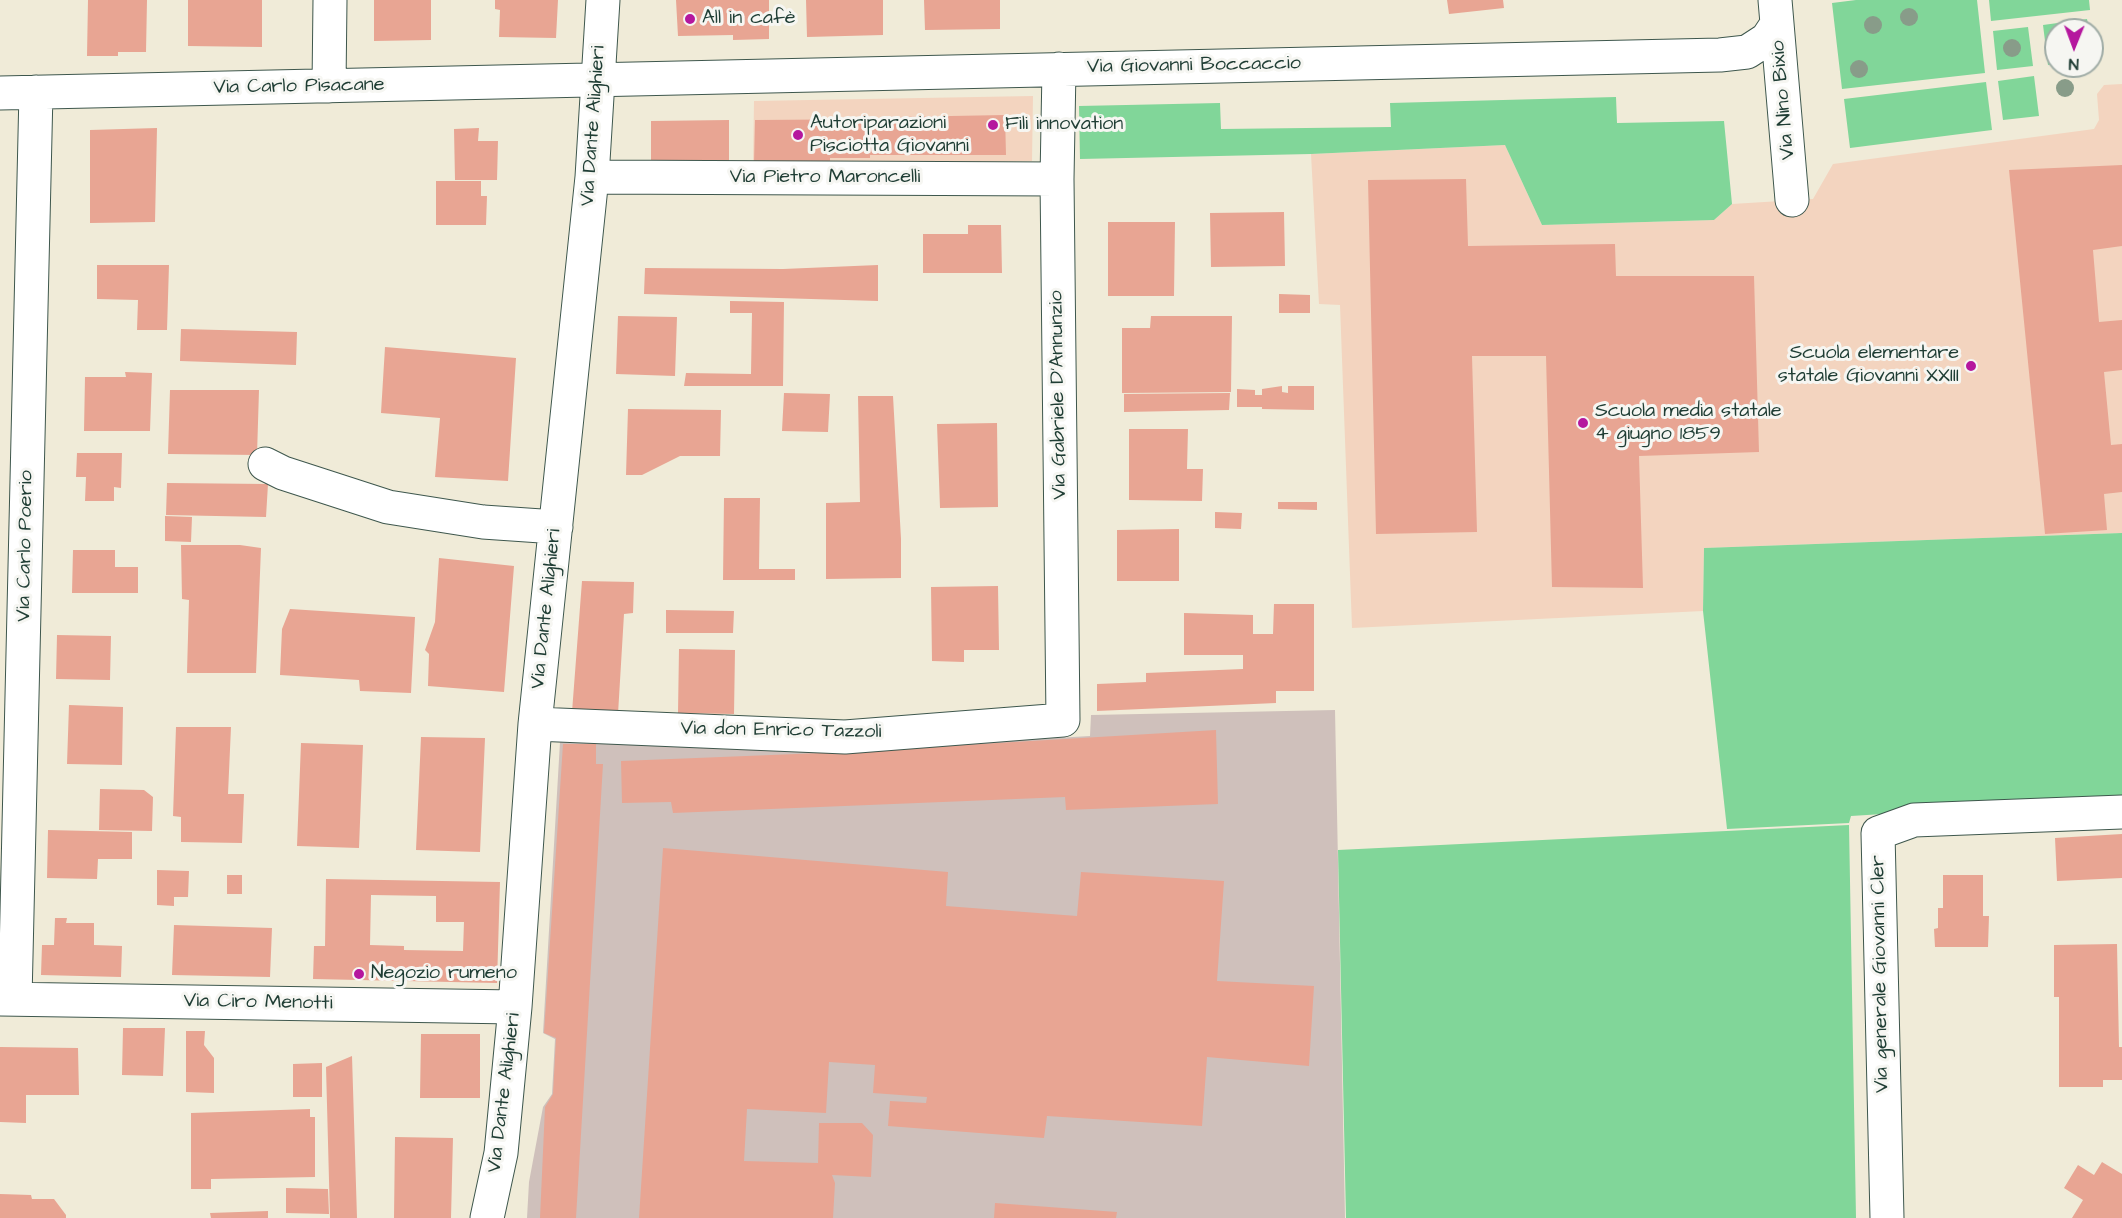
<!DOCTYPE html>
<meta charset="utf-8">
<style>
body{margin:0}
#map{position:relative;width:2122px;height:1218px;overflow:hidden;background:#f0ebd8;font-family:"Architects Daughter",sans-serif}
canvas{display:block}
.north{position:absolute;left:2044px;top:18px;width:60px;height:60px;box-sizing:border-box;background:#f6f6f2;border:2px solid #a0aca6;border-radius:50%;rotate:181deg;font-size:16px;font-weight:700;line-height:24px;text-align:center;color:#1f3d34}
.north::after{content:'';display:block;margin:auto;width:21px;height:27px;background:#b5179e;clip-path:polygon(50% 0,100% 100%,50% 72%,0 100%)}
</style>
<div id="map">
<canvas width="2122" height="1218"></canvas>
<div class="north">N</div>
</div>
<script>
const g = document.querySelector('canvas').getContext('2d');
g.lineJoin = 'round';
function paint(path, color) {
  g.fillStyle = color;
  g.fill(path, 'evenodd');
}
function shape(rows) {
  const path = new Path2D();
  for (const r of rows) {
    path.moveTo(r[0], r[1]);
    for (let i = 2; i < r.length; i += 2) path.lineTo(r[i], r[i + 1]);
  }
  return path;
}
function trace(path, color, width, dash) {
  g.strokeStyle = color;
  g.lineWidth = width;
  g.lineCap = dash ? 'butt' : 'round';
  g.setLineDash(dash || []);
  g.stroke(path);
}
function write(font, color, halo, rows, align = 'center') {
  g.font = font + ' "Architects Daughter",sans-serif';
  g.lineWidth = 6;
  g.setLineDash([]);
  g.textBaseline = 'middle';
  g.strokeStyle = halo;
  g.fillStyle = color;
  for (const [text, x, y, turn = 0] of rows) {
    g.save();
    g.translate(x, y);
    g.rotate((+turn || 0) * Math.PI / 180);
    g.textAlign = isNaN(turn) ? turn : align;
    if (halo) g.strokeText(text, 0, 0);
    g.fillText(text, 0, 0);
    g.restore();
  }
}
paint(shape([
 [2122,84,2122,533,1704,548,1703,611,1352,628,1340,305,1319,304,1311,154,1505,145,1542,225,1714,220,1732,204,1813,199,1833,164,2094,129,2099,120,2097,94,2104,85],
 [1033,96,1032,161,753,166,754,101]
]), '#f3d4bf');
paint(shape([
 [1335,710,1345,1218,527,1218,529,1182,543,1107,552,1094,555,1039,543,1033,560,742,846,750,1090,736,1091,715]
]), '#cfc0bb');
paint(shape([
 [1856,0,1977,0,1985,73,1842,89,1832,3],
 [1989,0,2089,0,2090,10,1991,21],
 [2087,19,2089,30,2056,30,2056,64,2048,65,2043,25],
 [2028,27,2033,66,1997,70,1993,31],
 [2034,76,2039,116,2003,120,1998,81],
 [1986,82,1992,130,1850,148,1844,99],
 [1616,97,1617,123,1724,121,1732,204,1714,220,1542,225,1505,145,1311,154,1080,159,1079,106,1220,103,1221,129,1391,127,1390,103],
 [2122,533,2122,799,1851,816,1849,823,1727,829,1703,611,1704,548],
 [1849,825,1856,1218,1346,1218,1338,850]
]), '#81d699');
paint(shape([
 [88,0,147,0,146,52,118,52,118,56,87,56],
 [188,0,262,0,262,47,188,46],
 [374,0,431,0,431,40,374,41],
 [495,0,558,0,556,38,499,37,500,10,495,9],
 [676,0,769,0,769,39,733,40,733,35,678,36],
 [806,0,883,0,883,35,807,37],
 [924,0,1000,0,1000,29,925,30],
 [1447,0,1503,0,1504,8,1449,14],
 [1005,115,1006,155,870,155,870,158,830,158,830,162,754,163,755,120,897,119,897,117],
 [729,120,729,166,651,167,651,121],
 [157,128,155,222,90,223,90,130],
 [479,128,478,141,498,141,497,180,455,180,454,129],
 [2122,165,2122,246,2093,250,2099,322,2122,320,2122,370,2104,372,2111,445,2122,444,2122,492,2104,494,2107,530,2045,534,2009,170],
 [1466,179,1468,246,1615,244,1616,276,1754,276,1759,452,1639,456,1643,588,1552,587,1546,356,1472,356,1477,532,1376,534,1368,180],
 [436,181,481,181,481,196,487,196,486,225,436,225],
 [1284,212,1285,266,1211,267,1210,213],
 [1108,222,1175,222,1174,296,1108,296],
 [968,225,1001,225,1002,273,923,273,923,234,968,234],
 [97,265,169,265,167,330,137,330,138,300,97,299],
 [878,265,878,301,644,294,645,268,783,269],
 [1279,294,1310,295,1310,313,1279,313],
 [730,301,784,302,783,386,684,386,686,373,751,374,752,313,730,313],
 [618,316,677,317,675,376,616,374],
 [1151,316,1232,316,1231,392,1122,393,1122,328,1150,328],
 [181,329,297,332,296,365,180,361],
 [385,347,516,358,508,481,435,477,440,418,381,413],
 [125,372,152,373,150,431,84,431,85,377,126,377],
 [1282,386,1282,392,1288,393,1288,386,1314,386,1314,410,1262,409,1262,407,1237,407,1237,389,1255,390,1255,395,1262,395,1262,389],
 [170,390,259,390,257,455,168,454],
 [784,393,830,394,828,432,782,431],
 [1230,393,1229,410,1124,412,1124,394],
 [858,396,893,396,901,539,901,578,826,579,826,503,860,502],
 [628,409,721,410,720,456,680,456,642,475,626,475],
 [997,423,998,507,940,508,937,424],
 [1129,429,1188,429,1187,469,1203,469,1202,501,1129,500],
 [77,453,122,453,121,488,114,487,114,501,85,501,86,477,76,477],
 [167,483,268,484,266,517,166,515],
 [724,498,760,498,759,569,795,569,795,580,723,580],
 [1278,502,1317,502,1317,510,1278,509],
 [1215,512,1242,513,1241,529,1215,528],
 [165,516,192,517,191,542,165,541],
 [1179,529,1179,581,1117,581,1117,530],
 [181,545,240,545,261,548,256,673,187,673,189,600,182,599],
 [73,550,115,550,115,567,138,567,138,593,72,593],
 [439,558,514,566,504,692,428,686,429,654,425,650,435,622],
 [582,581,634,582,633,613,624,614,618,714,572,712],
 [998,586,999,650,964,650,964,662,932,661,931,587],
 [1274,604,1314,604,1314,691,1276,691,1276,703,1097,711,1097,684,1146,682,1146,673,1243,669,1243,655,1184,655,1184,613,1253,615,1253,634,1273,634],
 [290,609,415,617,411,693,360,691,359,680,280,675,282,629],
 [666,610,734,611,733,633,666,633],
 [57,635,111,636,110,680,56,679],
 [679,649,735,650,734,714,678,713],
 [69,705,123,707,122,765,67,764],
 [176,727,231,727,228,794,244,794,242,843,181,842,181,817,173,816],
 [1216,730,1218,804,1066,810,1065,797,673,813,671,802,622,803,621,761,846,752],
 [421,737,485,738,480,852,416,850],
 [301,743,363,745,359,848,297,846],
 [563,744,596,744,596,764,603,764,576,1218,540,1218,545,1107,553,1094,556,1038,544,1033],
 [100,789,144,790,153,797,152,831,99,830],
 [48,830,132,832,132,859,98,859,97,879,47,878],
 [2122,834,2122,878,2057,881,2055,838],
 [663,848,948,872,946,906,1077,916,1081,872,1224,881,1217,981,1314,986,1309,1066,1207,1057,1202,1126,1047,1116,1044,1138,888,1126,890,1101,926,1103,927,1097,873,1093,875,1065,829,1062,826,1113,747,1109,744,1161,818,1163,819,1123,862,1123,873,1135,871,1177,832,1175,835,1183,833,1218,639,1218],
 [157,870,189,871,188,897,174,897,174,906,157,905],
 [227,875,242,875,242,894,227,894],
 [1943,875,1983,875,1983,916,1989,916,1988,947,1935,947,1934,929,1938,928,1938,908,1943,908],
 [326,879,500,882,497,983,313,979,314,946,325,946],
 [371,895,436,896,436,922,464,922,463,951,404,950,404,946,370,945],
 [55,918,67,918,66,923,94,923,94,945,122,946,121,977,41,975,42,945,54,945],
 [174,925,272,928,270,977,172,975],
 [2117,944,2119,1047,2122,1047,2122,1080,2103,1080,2103,1087,2059,1087,2059,997,2054,997,2054,945],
 [123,1028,165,1028,163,1076,122,1075],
 [186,1031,205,1031,204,1045,214,1058,214,1093,186,1092],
 [421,1034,480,1034,480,1098,420,1098],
 [0,1047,78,1048,79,1095,26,1095,26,1123,0,1122],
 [352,1056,357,1218,330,1218,326,1067],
 [322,1063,322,1097,293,1097,293,1064],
 [310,1109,310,1117,315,1117,315,1177,211,1179,211,1189,191,1189,191,1113],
 [395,1137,453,1138,451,1218,394,1218],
 [2102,1162,2122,1174,2122,1218,2072,1218,2083,1200,2064,1188,2078,1165,2094,1175],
 [286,1188,328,1189,329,1214,286,1213],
 [0,1194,31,1195,32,1199,54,1199,66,1215,66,1218,0,1218],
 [995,1203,1117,1212,1116,1218,994,1218],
 [268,1211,268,1218,211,1218,210,1213]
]), '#e8a593');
const minor = shape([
 [1775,0,1792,200],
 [329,86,330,0],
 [0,93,1720,55,1747,52,1767,39,1777,24],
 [592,177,1057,179],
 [265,464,283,473,388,507,483,522,556,527],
 [535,724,845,737,1063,720,1057,179,1059,69],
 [0,999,515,1007],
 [15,999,36,92],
 [487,1218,501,1153,515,1007,535,724,592,177,603,0],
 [1887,1218,1878,833,1914,820,2122,812]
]);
trace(minor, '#3e574d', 35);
trace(minor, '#fff', 33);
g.fillStyle = '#889c89';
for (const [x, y] of [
 [1909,17],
 [1873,25],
 [2012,48],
 [1859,69],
 [2065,88]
]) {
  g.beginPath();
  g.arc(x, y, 9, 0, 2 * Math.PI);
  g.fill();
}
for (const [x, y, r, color] of [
 [690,19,6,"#b5179e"],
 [993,125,6,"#b5179e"],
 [798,135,6,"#b5179e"],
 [1971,366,6,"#b5179e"],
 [1583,423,6,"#b5179e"],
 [359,974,6,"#b5179e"]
]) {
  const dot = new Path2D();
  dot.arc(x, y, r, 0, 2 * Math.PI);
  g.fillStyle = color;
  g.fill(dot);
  trace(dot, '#f6f6f2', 2);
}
write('20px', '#1f3d34', '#f6f6f2', [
 ["All in cafè",702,19],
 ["Autoriparazioni",810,124],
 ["Pisciotta Giovanni",810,147],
 ["Fili innovation",1005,125],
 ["Scuola elementare",1959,354,"right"],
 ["statale Giovanni XXIII",1959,377,"right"],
 ["Scuola media statale",1595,412],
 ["4 giugno 1859",1595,435],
 ["Negozio rumeno",371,974]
], 'left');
write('20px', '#1f3d34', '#f6f6f2', [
 ["Via Giovanni Boccaccio",1194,66,-1],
 ["Via Carlo Pisacane",299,87,-1],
 ["Via Nino Bixio",1784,100,-95],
 ["Via Dante Alighieri",594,126,-86],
 ["Via Pietro Maroncelli",825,178],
 ["Via Gabriele D'Annunzio",1059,395,-91],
 ["Via Carlo Poerio",26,546,-89],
 ["Via Dante Alighieri",547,609,-84],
 ["Via don Enrico Tazzoli",781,731,1],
 ["Via generale Giovanni Cler",1881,974,-91],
 ["Via Ciro Menotti",258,1003,1],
 ["Via Dante Alighieri",505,1093,-83]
]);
</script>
